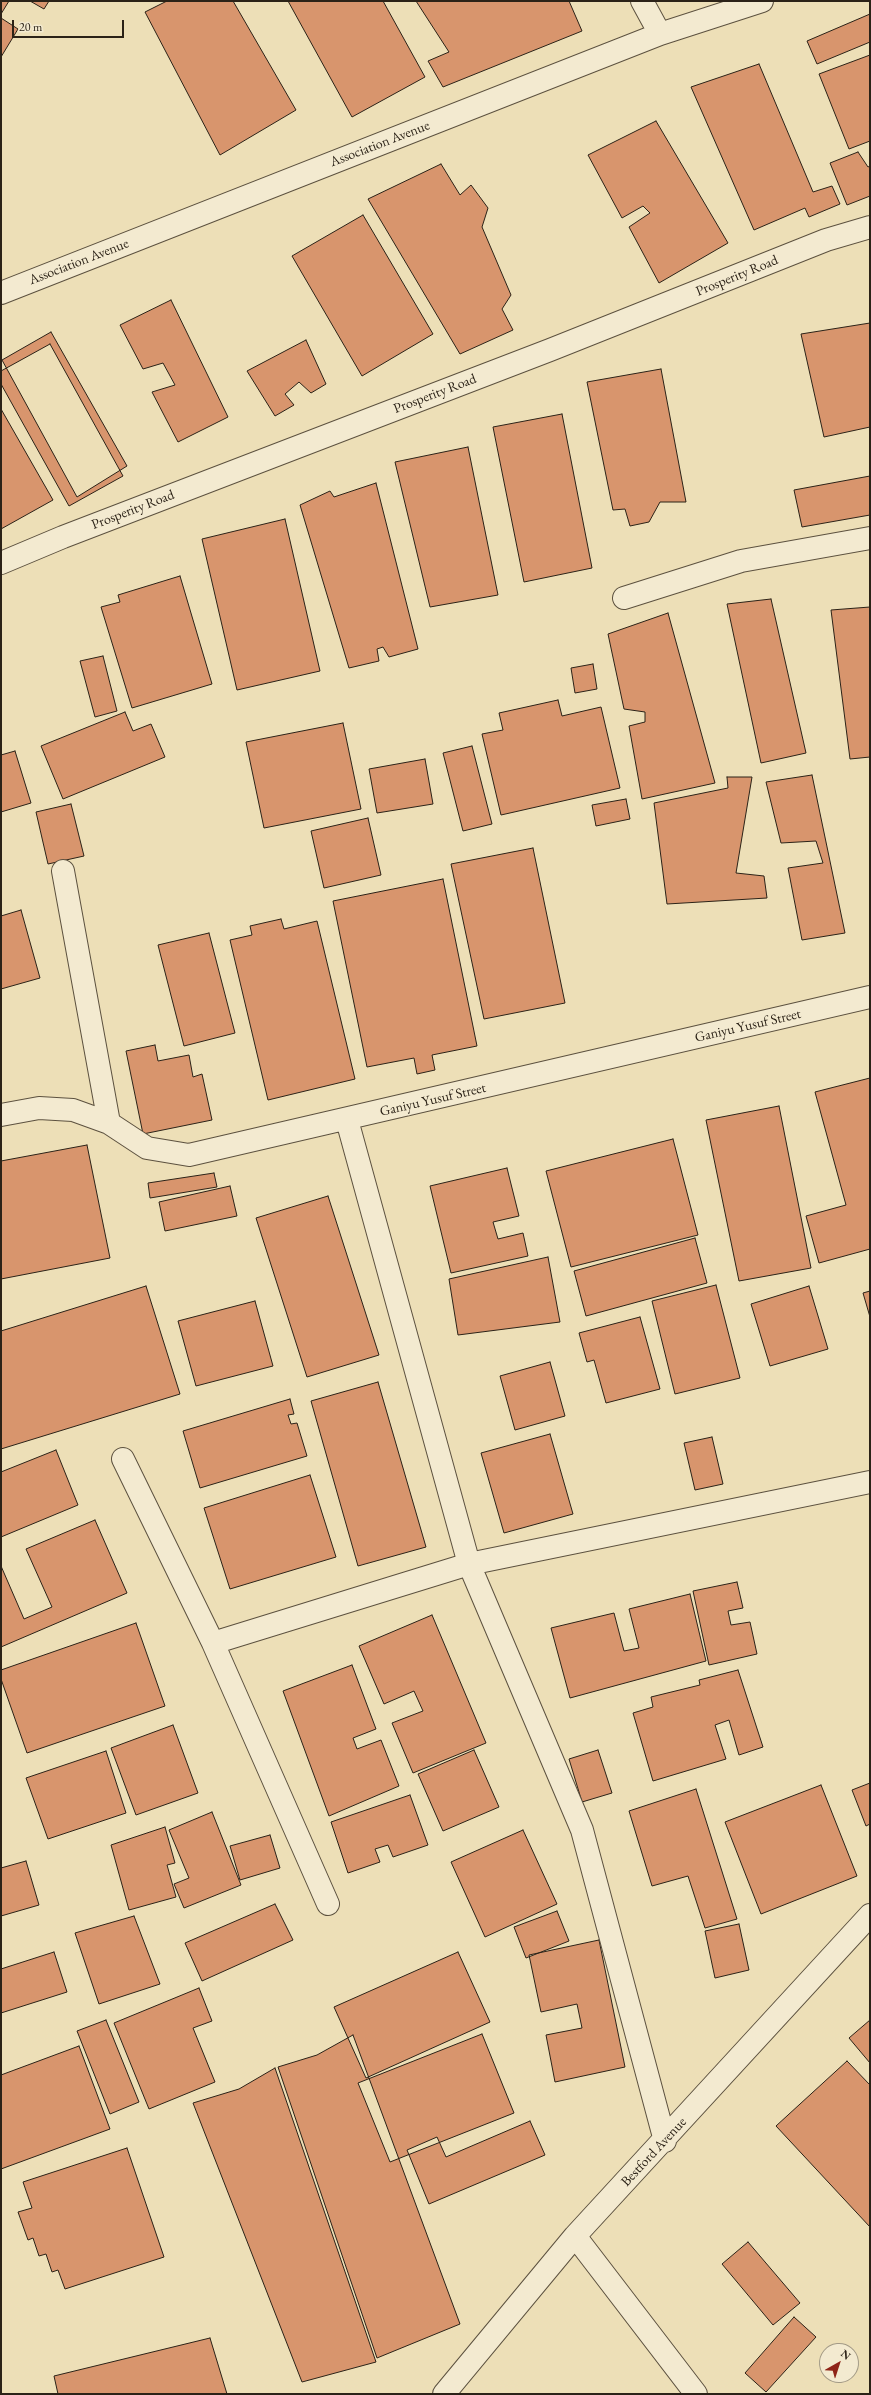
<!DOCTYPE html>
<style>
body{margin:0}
#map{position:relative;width:871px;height:2395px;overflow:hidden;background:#eddfb7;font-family:"EB Garamond",serif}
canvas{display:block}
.frame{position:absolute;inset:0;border:2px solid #2b2217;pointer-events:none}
.north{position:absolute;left:819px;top:2343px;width:40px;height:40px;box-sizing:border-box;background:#f3ead0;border:1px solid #a39a86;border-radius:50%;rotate:39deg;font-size:11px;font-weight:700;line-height:16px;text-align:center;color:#2b2217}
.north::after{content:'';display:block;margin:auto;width:14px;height:18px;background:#8f2418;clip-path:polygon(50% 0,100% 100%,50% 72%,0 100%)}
.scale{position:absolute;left:12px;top:20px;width:112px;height:18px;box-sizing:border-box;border:2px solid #2b2217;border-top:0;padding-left:5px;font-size:12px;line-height:14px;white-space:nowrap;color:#2b2217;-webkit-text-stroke:3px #f3ead0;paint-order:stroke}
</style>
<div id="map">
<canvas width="871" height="2395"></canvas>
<div class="frame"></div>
<div class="north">N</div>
<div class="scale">20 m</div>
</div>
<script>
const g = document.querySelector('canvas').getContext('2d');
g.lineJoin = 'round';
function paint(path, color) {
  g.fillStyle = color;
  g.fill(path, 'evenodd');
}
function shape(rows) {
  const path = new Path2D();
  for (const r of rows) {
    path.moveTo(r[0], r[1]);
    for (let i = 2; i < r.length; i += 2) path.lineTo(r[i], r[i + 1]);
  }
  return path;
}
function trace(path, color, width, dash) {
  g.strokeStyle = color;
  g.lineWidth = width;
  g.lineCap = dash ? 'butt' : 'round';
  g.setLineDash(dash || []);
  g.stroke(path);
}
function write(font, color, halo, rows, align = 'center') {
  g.font = font + ' "EB Garamond",serif';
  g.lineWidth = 3;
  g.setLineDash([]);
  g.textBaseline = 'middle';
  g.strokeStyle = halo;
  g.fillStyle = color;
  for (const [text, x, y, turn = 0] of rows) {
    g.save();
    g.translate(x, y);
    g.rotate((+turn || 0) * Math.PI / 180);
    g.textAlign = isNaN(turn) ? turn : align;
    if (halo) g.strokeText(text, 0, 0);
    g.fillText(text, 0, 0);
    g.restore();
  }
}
const building = shape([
 [1,1,9,1,1,14,1,1],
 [30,1,49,1,44,9,30,1],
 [167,1,233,1,296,110,220,155,145,12,167,1],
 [288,1,383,1,425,77,352,117,288,1],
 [416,1,569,1,582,31,443,87,428,61,449,52,416,1],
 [870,14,870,42,817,64,807,41,870,14],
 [1,18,18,29,1,57,1,18],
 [870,55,870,141,849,149,819,74,870,55],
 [759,64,813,192,832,186,840,204,809,217,805,208,754,230,691,87,759,64],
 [656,121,728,243,659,283,629,227,650,213,643,206,622,218,588,155,656,121],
 [858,152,868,167,870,166,870,196,847,205,830,163,858,152],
 [441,164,460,195,471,185,488,208,482,227,511,295,502,309,513,330,460,354,368,199,441,164],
 [363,215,433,334,362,376,292,256,363,215],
 [171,300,228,417,178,442,152,392,175,385,163,363,143,369,120,325,171,300],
 [870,323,870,427,824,437,801,334,870,323],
 [51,332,127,466,77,497,2,360,51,332],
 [306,340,326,384,311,393,299,382,285,394,294,405,275,416,247,371,306,340],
 [50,344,123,476,69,506,1,384,1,371,50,344],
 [661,369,686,502,660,502,649,522,630,526,625,509,613,510,587,382,661,369],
 [1,409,53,500,1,529,1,409],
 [562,414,592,568,524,582,493,427,562,414],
 [468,447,498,595,430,607,395,462,468,447],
 [870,476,870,515,802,527,794,490,870,476],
 [376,483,418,649,389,657,383,647,377,649,379,661,349,668,300,505,330,491,334,497,376,483],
 [285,519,320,671,237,690,202,539,285,519],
 [180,576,212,684,132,708,101,607,120,602,118,595,180,576],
 [771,599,806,753,761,763,727,604,771,599],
 [870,607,870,757,850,759,831,610,870,607],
 [668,613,715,783,642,799,629,726,645,722,645,712,624,709,608,634,668,613],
 [103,656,117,711,95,717,80,661,103,656],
 [593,664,597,689,575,693,571,668,593,664],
 [558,700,562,716,601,707,620,788,501,815,482,734,503,730,499,713,558,700],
 [125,712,133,731,151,724,165,757,63,799,41,746,125,712],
 [343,723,361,809,264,828,246,742,343,723],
 [472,746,492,824,463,831,443,753,472,746],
 [15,751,31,803,1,812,1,755,15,751],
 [425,759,433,804,377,813,369,769,425,759],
 [812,775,845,933,802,940,788,868,823,863,816,841,781,843,766,782,812,775],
 [727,777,752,777,736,873,764,876,767,898,667,904,654,803,728,788,727,777],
 [626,799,630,819,596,826,592,805,626,799],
 [71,804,84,856,48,864,36,812,71,804],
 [368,818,381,875,324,888,311,831,368,818],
 [533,848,565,1003,484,1019,451,864,533,848],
 [443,879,477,1046,432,1055,435,1070,417,1074,414,1058,367,1067,333,901,443,879],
 [21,910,40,978,1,989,1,916,21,910],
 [281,919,284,929,317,921,355,1079,268,1100,230,940,252,935,250,926,281,919],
 [209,933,235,1033,184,1046,158,945,209,933],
 [155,1045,158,1061,189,1055,193,1077,202,1074,212,1120,143,1134,126,1051,155,1045],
 [870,1078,870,1249,819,1263,806,1216,846,1205,815,1092,870,1078],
 [779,1106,811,1268,739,1281,706,1120,779,1106],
 [673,1139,698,1235,571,1267,546,1171,673,1139],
 [87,1145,110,1258,1,1279,1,1161,87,1145],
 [507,1168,519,1216,493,1222,498,1239,523,1233,528,1256,451,1273,430,1186,507,1168],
 [214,1173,217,1187,150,1198,148,1183,214,1173],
 [230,1186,237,1216,165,1231,159,1202,230,1186],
 [328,1196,379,1355,307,1377,256,1218,328,1196],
 [695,1238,707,1283,586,1316,574,1271,695,1238],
 [548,1257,560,1322,458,1335,449,1279,548,1257],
 [716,1285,740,1378,675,1394,652,1301,716,1285],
 [146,1286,180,1394,1,1449,1,1331,146,1286],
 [809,1286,828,1349,770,1366,751,1304,809,1286],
 [870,1291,870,1317,863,1293,870,1291],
 [255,1301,273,1366,196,1386,178,1321,255,1301],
 [640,1317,660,1389,606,1403,594,1360,587,1362,579,1333,640,1317],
 [550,1362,565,1416,515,1430,500,1376,550,1362],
 [378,1382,426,1547,358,1566,311,1401,378,1382],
 [290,1399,294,1414,288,1415,291,1424,297,1423,307,1456,200,1488,183,1431,290,1399],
 [550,1434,573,1514,504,1533,481,1453,550,1434],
 [712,1437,723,1484,695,1490,684,1443,712,1437],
 [56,1450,78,1505,1,1537,1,1472,56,1450],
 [310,1475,336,1557,230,1589,204,1508,310,1475],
 [95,1520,127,1593,1,1647,1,1566,24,1619,52,1607,26,1549,95,1520],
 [737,1582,743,1608,728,1611,731,1625,750,1622,757,1654,709,1665,693,1591,737,1582],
 [690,1594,706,1661,570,1698,551,1628,614,1613,624,1651,639,1648,629,1609,690,1594],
 [432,1615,486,1743,413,1773,392,1723,423,1711,414,1691,384,1704,359,1646,432,1615],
 [136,1623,165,1706,27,1753,1,1679,1,1670,136,1623],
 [352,1665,376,1729,353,1738,357,1749,381,1740,399,1786,329,1816,283,1691,352,1665],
 [738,1670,763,1747,739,1755,729,1720,715,1725,726,1759,653,1781,633,1713,653,1707,651,1697,700,1685,699,1680,738,1670],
 [173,1725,198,1793,136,1815,111,1748,173,1725],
 [474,1750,499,1807,443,1831,418,1774,474,1750],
 [598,1750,612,1793,582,1802,569,1759,598,1750],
 [106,1751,126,1813,48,1839,26,1778,106,1751],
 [870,1783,870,1824,866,1826,852,1790,870,1783],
 [821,1785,857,1876,761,1914,725,1822,821,1785],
 [696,1789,737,1919,705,1928,688,1876,652,1886,629,1811,696,1789],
 [410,1795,428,1845,393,1857,388,1845,375,1849,380,1862,348,1873,331,1822,410,1795],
 [212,1812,241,1885,184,1908,174,1884,189,1878,169,1830,212,1812],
 [165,1827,175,1863,167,1865,176,1897,129,1910,111,1845,165,1827],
 [523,1830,557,1904,485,1937,451,1862,523,1830],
 [270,1835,280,1868,240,1880,230,1846,270,1835],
 [26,1861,39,1905,1,1916,1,1868,26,1861],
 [275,1904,293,1940,202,1981,185,1943,275,1904],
 [557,1911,569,1941,526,1958,514,1927,557,1911],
 [134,1916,160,1984,99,2004,75,1933,134,1916],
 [739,1924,749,1970,715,1978,705,1931,739,1924],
 [599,1940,625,2067,555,2082,546,2035,582,2028,577,2004,541,2012,529,1955,599,1940],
 [54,1952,67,1992,1,2013,1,1969,54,1952],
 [458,1952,490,2022,366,2078,334,2007,458,1952],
 [199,1988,212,2021,193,2028,215,2082,149,2109,114,2023,199,1988],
 [106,2020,139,2102,110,2114,77,2031,106,2020],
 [870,2020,870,2063,849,2038,870,2020],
 [482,2034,514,2113,390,2162,358,2083,482,2034],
 [353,2035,460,2324,377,2358,278,2067,317,2055,353,2035],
 [79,2046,110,2129,1,2169,1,2075,79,2046],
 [847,2061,870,2085,870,2227,776,2126,847,2061],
 [275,2068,376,2362,302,2382,193,2103,239,2089,275,2068],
 [530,2121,545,2155,429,2204,407,2150,437,2137,446,2157,530,2121],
 [127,2148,164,2257,65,2289,58,2270,52,2272,46,2254,39,2256,33,2238,28,2240,18,2212,32,2208,23,2182,127,2148],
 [748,2242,800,2303,773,2325,722,2264,748,2242],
 [794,2317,816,2337,766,2392,745,2373,794,2317],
 [210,2338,227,2394,58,2394,54,2376,210,2338]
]);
paint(building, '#d8956d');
trace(building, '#2b2217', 1);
const minor = shape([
 [642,1,660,34],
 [1,293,660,34,762,1],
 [1,563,63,537,550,350,826,240,870,227],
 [624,598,741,561,870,538],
 [63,871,109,1123],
 [1,1115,39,1108,73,1110,109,1123,147,1148,189,1155,870,997],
 [347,1120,469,1564,582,1830,665,2141],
 [123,1459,213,1643,328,1904],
 [213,1643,469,1564,870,1482],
 [575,2236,696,2394],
 [444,2394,575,2236,870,1915]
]);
trace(minor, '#5c513f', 24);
trace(minor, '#f3ead0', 22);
write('14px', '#2b2217', '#f3ead0', [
 ["Association Avenue",380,144,-21],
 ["Association Avenue",79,262,-21],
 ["Prosperity Road",737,276,-22],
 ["Prosperity Road",435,394,-21],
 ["Prosperity Road",133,510,-21],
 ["Ganiyu Yusuf Street",748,1026,-13],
 ["Ganiyu Yusuf Street",433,1100,-13],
 ["Bestford Avenue",654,2152,-47]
]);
</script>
